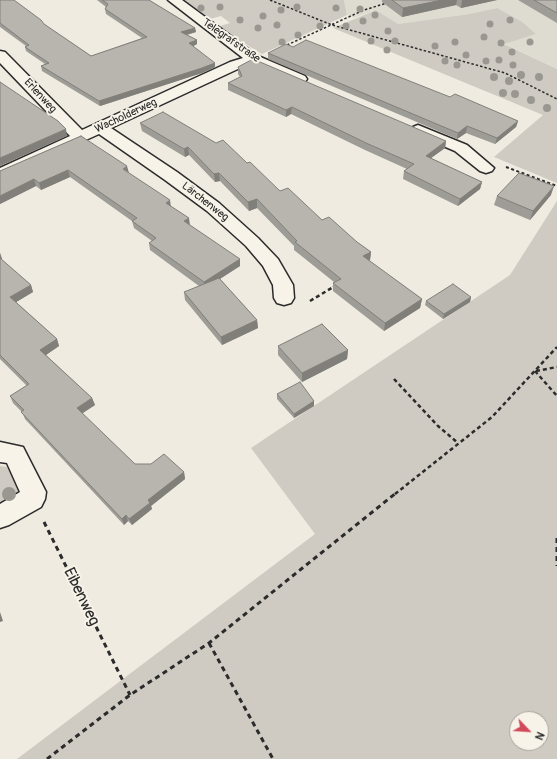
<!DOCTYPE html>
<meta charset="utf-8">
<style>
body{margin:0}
#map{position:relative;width:557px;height:759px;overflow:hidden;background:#efebe0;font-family:Pangolin,sans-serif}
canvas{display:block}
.north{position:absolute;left:509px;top:711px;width:40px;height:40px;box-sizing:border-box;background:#f7f3e8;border:1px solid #a5a39c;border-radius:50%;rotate:115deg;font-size:11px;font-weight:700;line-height:16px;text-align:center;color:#2b2b2b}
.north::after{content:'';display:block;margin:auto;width:14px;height:18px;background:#d1495b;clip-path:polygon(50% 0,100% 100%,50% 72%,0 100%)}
</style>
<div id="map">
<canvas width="557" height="759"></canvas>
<div class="north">N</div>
</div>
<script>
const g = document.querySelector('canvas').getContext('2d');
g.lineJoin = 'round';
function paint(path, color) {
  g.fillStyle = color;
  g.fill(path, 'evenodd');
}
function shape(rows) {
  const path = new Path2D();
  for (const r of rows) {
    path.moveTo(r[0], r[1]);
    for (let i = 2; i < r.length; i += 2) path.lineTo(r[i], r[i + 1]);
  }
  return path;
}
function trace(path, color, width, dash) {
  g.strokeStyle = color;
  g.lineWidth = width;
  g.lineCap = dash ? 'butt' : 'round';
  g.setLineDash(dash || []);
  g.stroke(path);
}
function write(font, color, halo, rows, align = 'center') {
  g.font = font + ' Pangolin,sans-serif';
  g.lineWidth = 4;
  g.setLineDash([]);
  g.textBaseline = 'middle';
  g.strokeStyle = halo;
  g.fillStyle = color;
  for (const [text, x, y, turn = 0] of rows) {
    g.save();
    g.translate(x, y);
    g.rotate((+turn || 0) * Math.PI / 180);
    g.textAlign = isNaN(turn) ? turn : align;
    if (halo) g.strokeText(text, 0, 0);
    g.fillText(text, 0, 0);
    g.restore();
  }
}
paint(shape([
 [344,0,557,0,557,69,503,43,536,34,497,8,469,14,398,24,376,10,354,18,347,15]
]), '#dedbd1');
paint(shape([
 [184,0,344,0,347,15,262,54,239,40,220,26,230,23,221,16,210,19],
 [497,8,522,22,536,34,504,44,557,69,557,183,494,157,543,115,333,28,376,10,398,24,469,14],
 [557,201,557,759,17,759,315,534,251,448,510,275],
 [517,719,541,719,541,743,517,743],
 [0,466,7,467,18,488,18,493,13,498,0,505]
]), '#cfcbc2');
const minor = shape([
 [168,0,182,0,258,56,305,76,307,79,305,82,300,83,295,82,252,64,240,68,111,128,177,172,219,203,258,238,278,259,293,285,294,298,291,303,284,305,277,303,274,298,273,285,263,266,246,246,207,211,165,180,99,134,0,179,0,168,70,136,0,63,0,51,5,52,82,130,230,62,243,58,168,0],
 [418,125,467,145,494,168,492,171,486,173,480,171,455,151,413,133,410,130,413,127,418,125],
 [0,442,23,447,46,492,45,499,41,507,9,525,0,528,0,504,20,492,7,463,0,462,0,442]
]);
trace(minor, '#2b2b2b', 3);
trace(shape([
 [270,0,332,25,505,73,557,99],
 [287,45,364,10,387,3]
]), '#2b2b2b', 1.5, [2.5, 2]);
trace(shape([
 [506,167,557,186],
 [333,287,335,286]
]), '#2b2b2b', 2, [3, 2.5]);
trace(shape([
 [310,301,335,286],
 [535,371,557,396],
 [536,371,557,367],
 [394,379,438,426,458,443],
 [395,494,492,417,557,347]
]), '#2b2b2b', 2.5, [4, 3]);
trace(shape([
 [44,522,130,695],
 [557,538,557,566],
 [209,643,273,759],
 [47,759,130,695,209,643,396,493]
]), '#2b2b2b', 3, [5, 4]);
paint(minor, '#f7f3e8');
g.fillStyle = '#9a9791';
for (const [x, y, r] of [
 [220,7,3.5],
 [297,7,3.5],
 [201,8,3.5],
 [336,8,3.5],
 [360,9,3.5],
 [281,10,3.5],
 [375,15,3.5],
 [263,16,3.5],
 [240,20,3.5],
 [510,20,3.5],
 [363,21,3.5],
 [490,24,3.5],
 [277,25,3.5],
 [320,26,3.5],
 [346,26,3.5],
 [258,28,3.5],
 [388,31,3.5],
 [298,35,3.5],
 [484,37,3.5],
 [371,41,3.5],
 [395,41,3.5],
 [282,42,3.5],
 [455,42,3.5],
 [530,42,3.5],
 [501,43,3.5],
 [435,46,3.5],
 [387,50,3.5],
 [512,52,3.5],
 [466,55,3.5],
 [499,60,3.5],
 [445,61,3.5],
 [486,61,3.5],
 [457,65,3.5],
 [513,65,3.5],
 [521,75,4],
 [494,77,4],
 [539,77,4],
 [509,81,4],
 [503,93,4],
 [515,94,4],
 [531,100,4],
 [547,108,4],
 [9,494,7]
]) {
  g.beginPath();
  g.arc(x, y, r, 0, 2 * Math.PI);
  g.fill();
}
paint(shape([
 [0,0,44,24,91,56,142,38,106,14,105,9,106,7,97,0,149,0,195,28,196,32,187,35,197,40,197,44,193,46,215,67,202,73,100,106,42,71,41,66,45,64,26,51,25,47,26,46,0,27],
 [382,0,497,0,461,8,456,5,402,17,382,2],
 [518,0,557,0,557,23],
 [293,47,450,97,518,121,516,127,495,144,466,133,457,139,268,59,268,53],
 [238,67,446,141,445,148,431,158,482,182,480,189,458,206,403,179,404,171,407,169,365,150,291,114,286,117,228,90,228,83,240,77,238,74],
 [140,123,247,163,280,191,322,220,357,242,371,252,370,260,369,261,422,299,420,308,384,331,333,291,333,283,334,282,294,250,294,246,257,208,249,211,220,181,215,182,189,155,185,157,142,131],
 [81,136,171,206,190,225,240,266,220,279,257,320,258,328,222,345,185,300,184,292,199,286,150,250,149,243,152,241,134,228,132,221,70,177,41,190,36,186,0,204,0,171],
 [551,195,530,220,494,205,497,196],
 [0,253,2,259,1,259,31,285,33,292,16,302,57,339,59,346,46,355,92,398,95,405,82,413,135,464,184,472,185,479,151,506,152,509,132,525,128,521,124,525,25,419,22,412,13,403,10,396,27,386,0,359],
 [471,297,470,302,443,319,425,305,426,301],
 [278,346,348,350,347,359,302,382,278,355],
 [277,394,314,401,314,406,294,418,277,399]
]), '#9e9c96');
paint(shape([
 [442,0,457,0,456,5,402,17,403,8],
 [462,0,497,0,461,8],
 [195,28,196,32,182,36,181,32],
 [197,40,197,44,190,48,189,43],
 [215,63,215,67,202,73,100,106,99,101],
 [292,107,291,114,286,117,286,110],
 [518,121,516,127,495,144,497,138],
 [467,126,466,133,457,139,458,133],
 [66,129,67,136,0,166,0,158],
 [446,141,445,148,424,163,426,156],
 [188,147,189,155,185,157,184,149],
 [127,166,129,173,123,169],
 [68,170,70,177,41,190,39,183],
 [219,173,220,181,215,182,214,174],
 [34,179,36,186,0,204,0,196],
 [482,182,480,189,458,206,460,199],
 [554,186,551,195,530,220,533,211],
 [257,199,257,208,249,211,248,202],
 [170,200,171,207,166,203],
 [189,218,190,225,184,221],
 [371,252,370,260,362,265,363,256],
 [0,253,2,259,0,260],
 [240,259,240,266,204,289,204,282],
 [31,285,33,292,13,304,10,297],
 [471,297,470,302,443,319,444,314],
 [422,299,420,308,384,331,385,323],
 [257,320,258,328,222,345,221,337],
 [57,339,59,346,43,357,40,350],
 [348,350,347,359,302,382,302,373],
 [92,398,95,405,80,415,77,408],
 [314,401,314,406,294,418,294,414],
 [184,472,185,479,151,506,152,509,132,525,129,519,148,500],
 [126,515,128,521,124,525,122,519],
 [0,612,3,621,0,622]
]), '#817f7a');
const building = shape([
 [0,0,14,0,41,20,44,24,91,56,147,37,105,9,108,4,102,0,149,0,195,28,181,32,197,40,189,43,215,63,202,68,99,101,41,66,49,63,25,47,29,45,0,23,0,0],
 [392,0,442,0,403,8,392,0],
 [534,0,557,0,557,13,534,0],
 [306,40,450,97,455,94,518,121,497,138,467,126,458,133,268,53,286,44,293,47,306,40],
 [253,59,446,141,426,156,482,182,460,199,404,171,414,164,366,143,292,107,286,110,228,83,242,76,238,67,253,59],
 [0,82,58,121,66,129,0,158,0,82],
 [163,112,216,143,223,140,247,163,250,162,280,191,288,188,322,220,329,217,357,242,371,252,363,256,422,299,385,323,333,283,341,279,295,242,297,241,257,199,248,202,219,173,214,174,188,147,184,149,140,123,163,112],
 [81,136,127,166,123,169,170,200,166,203,189,218,184,221,240,259,204,282,149,243,156,238,132,221,137,218,68,170,39,183,34,179,0,196,0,171,81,136],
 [519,173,554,186,533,211,497,196,519,173],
 [0,258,31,285,10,297,57,339,40,350,92,398,77,408,135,464,151,464,164,454,184,472,148,500,150,503,129,519,126,515,122,519,21,412,24,410,10,396,29,384,0,355,0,258],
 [219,278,257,320,221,337,184,292,219,278],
 [453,284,471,297,444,314,426,301,453,284],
 [322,324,348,350,302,373,278,346,322,324],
 [300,382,314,401,294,414,277,394,300,382]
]);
paint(building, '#b8b5ae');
trace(building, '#817f7a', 1);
write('11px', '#2b2b2b', '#f7f3e8', [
 ["Telegrafstraße",231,41,35],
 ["Erlenweg",40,96,47],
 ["Wacholderweg",126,116,-25],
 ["Lärchenweg",205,202,38]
]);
write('16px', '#2b2b2b', '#f7f3e8', [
 ["Eibenweg",81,597,64]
]);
</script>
